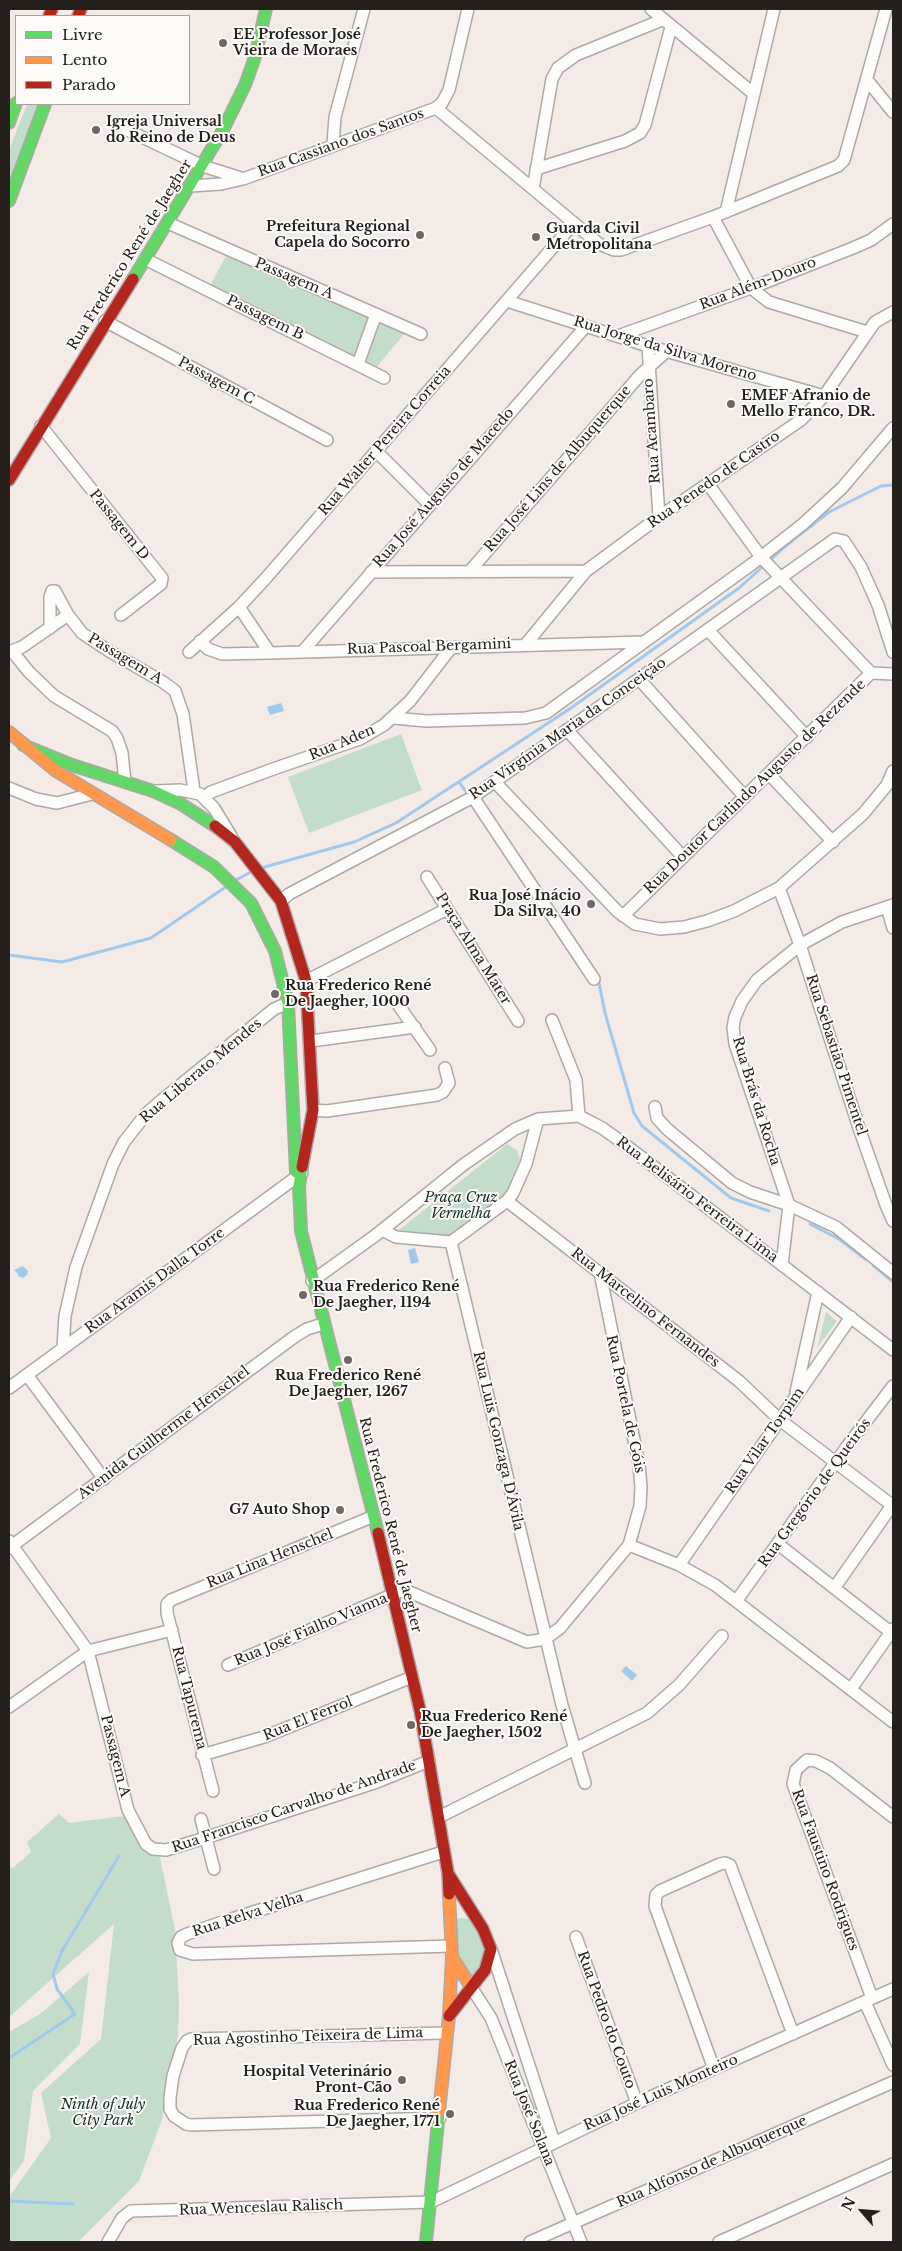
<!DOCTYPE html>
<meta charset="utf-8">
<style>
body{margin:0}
#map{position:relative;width:902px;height:2251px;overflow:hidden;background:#f4ebe7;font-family:"Libre Baskerville",serif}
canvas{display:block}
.frame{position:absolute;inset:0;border:10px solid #26201d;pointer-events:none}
.legend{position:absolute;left:15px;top:15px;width:175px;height:90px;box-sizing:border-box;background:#fdfaf8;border:1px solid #a7a3a0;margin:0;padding:6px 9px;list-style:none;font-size:15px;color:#26201d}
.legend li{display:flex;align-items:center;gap:10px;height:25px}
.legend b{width:25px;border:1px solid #a7a3a0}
.north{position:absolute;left:837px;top:2186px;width:50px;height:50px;-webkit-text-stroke:4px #fdfaf8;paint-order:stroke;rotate:297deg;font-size:14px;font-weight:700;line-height:20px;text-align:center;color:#26201d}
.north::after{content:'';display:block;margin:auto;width:18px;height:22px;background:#26201d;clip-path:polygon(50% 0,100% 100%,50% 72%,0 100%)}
</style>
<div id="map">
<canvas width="902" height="2251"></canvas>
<div class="frame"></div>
<ul class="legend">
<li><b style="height:6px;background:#63d668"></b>Livre</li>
<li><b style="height:6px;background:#ff974d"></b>Lento</li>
<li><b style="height:6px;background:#b3261e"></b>Parado</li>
</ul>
<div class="north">N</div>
</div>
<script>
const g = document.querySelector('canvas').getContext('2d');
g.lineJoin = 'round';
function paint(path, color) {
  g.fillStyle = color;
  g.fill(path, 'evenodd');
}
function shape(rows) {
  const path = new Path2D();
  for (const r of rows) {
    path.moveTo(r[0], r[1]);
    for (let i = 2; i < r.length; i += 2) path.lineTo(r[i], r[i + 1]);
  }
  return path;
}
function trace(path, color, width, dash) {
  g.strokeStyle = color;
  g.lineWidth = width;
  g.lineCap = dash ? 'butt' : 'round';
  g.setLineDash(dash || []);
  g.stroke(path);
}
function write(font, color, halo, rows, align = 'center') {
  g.font = font + ' "Libre Baskerville",serif';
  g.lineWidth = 4;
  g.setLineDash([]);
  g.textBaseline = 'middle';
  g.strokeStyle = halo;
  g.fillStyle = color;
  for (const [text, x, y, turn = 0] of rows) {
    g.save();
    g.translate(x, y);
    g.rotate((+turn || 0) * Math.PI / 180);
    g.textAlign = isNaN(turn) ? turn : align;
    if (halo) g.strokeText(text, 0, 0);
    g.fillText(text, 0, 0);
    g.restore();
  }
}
paint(shape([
 [27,104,41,104,9,188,9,150],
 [226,256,405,333,375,369,209,288],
 [401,734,422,790,309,833,288,777],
 [507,1144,517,1150,520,1160,508,1189,502,1197,462,1230,453,1235,443,1236,399,1230],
 [826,1312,837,1321,817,1348,819,1341],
 [59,1814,69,1823,125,1816,146,1848,160,1857,175,1930,179,2005,178,2035,162,2120,139,2181,78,2242,9,2242,9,2197,51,2138,41,2093,101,2039,114,1924,9,2017,9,1868,14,1867,31,1852,27,1842],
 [462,1918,471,1920,490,1950,470,1989,449,1926,456,1919],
 [89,1972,80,2044,33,2091,24,2161,9,2181,9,2032,40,2014]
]), '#c4dcca');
paint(shape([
 [281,703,284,711,270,715,267,707],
 [415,1248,419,1262,411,1264,408,1250],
 [23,1266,28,1271,27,1275,23,1278,18,1276,18,1274,14,1270],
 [626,1666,637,1675,632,1681,621,1671]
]), '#a1c9ed');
trace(shape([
 [459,782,469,796],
 [261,868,354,842,396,823,571,708,739,588,788,544,829,512,881,486,893,485],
 [234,881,253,871],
 [9,955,62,962,151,938,227,886],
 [598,978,605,1013,634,1113,642,1126,731,1198,769,1211],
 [810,1224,839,1239,865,1259],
 [873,1265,893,1282],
 [9,2058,75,2014,57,1989,53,1974,62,1951,119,1856],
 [9,2201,73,2204]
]), '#a1c9ed', 3);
const street = shape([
 [651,9,754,94],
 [867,80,893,112],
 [436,108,442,103,449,90,468,9],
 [123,128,203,166,241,178],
 [333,145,335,117,364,9],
 [536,169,625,141,640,133,645,125,671,27],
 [191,186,221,184,243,179,436,108,599,244,614,250,621,250,713,217,838,166,844,160,886,9],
 [533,189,552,79,558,68,576,55,662,20],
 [726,212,774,9],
 [713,217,751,288,769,302,867,332],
 [168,223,421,334],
 [145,259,384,378],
 [507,301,648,346,824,396],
 [105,321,327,440],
 [618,336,751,288,853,248,871,240,893,224],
 [648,346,659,517],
 [358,364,376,314],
 [41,426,162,578,161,584,121,615],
 [376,451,429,504],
 [708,484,761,557,871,673],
 [371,572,586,571],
 [469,572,640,375,667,351],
 [239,607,270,653,643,642],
 [50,628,50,597,52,591,55,591,68,615,82,633,109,651,163,682,175,691,183,714,194,791],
 [708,630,807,737],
 [200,641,208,649,222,654,270,653],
 [526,644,586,571,659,517,801,420,824,396,875,322,893,312],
 [12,651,29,672,54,696,112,731,117,738,122,753,125,782],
 [303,651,586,326],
 [9,652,22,647,68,615],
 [189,652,239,607,266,578,574,223],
 [639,679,745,797],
 [394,718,426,721,525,718,546,713,752,564,803,524,842,488,893,428],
 [567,730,683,857],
 [769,774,833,842],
 [495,782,617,911,635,924,660,929,684,927,707,921,734,911,779,888,863,814,887,785,893,771],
 [9,788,36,799,57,803,92,794],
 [155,791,180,790,200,794,214,808,231,836],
 [205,797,211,792,276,768,360,739,384,725,410,701,451,648],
 [473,797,594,979],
 [427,877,518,1021],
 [779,888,800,945,859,1128,886,1205,893,1221],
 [281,901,289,894,473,797,835,539,844,541,861,567,878,605,893,652],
 [887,907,893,928],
 [623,916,871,673,893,674],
 [306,981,447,909],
 [399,1006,430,1050],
 [552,1020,576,1080,579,1116],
 [311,1041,415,1027],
 [655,1107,657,1118,667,1129,732,1183,750,1192,789,1205,836,1227,893,1273],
 [313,1110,327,1111,437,1095,443,1092,449,1083,445,1068],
 [507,1201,739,1381,780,1420,893,1506],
 [382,1230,396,1237,451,1242,507,1201,513,1193,526,1164,538,1119],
 [451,1242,562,1705,585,1783],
 [782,1265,789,1205,735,1044,733,1027,735,1017,742,1001,757,980,800,945,842,922,893,905],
 [312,1281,376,1235,463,1165,515,1129,538,1119,579,1116,602,1128,623,1143,893,1350],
 [63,1348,65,1316,76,1267,113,1164,124,1142,146,1114,162,1100,274,1009,288,1003],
 [27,1375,104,1479],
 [9,1388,302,1173],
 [796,1392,818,1292],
 [9,1541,88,1651,128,1810,146,1844,153,1849,166,1850,205,1838,377,1782,429,1761],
 [778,1544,893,1634],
 [629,1545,679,1565,715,1585,893,1722],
 [9,1548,294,1337,307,1329,323,1324],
 [679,1565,851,1317],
 [835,1587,893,1504],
 [737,1600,848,1445,893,1386],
 [228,1665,401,1591,407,1591,527,1642,545,1639,560,1628,629,1545,640,1506,641,1487,639,1464,600,1273],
 [851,1689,893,1629],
 [9,1707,88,1651,172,1630],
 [202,1755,264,1737,412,1677],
 [213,1791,167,1613,167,1604,171,1600,374,1516],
 [439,1817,647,1713,679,1685,722,1636],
 [201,1819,214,1869],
 [443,1852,225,1921,187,1934,181,1937,178,1943,180,1950,193,1954,451,1946],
 [576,1937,637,2103],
 [491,1949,554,2142],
 [471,1987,491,2018,581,2242],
 [872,1998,793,1784,796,1770,807,1760,816,1761,830,1768,893,1817],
 [865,2002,893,2065],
 [714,2069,655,1906,656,1895,660,1891,720,1864,725,1863,730,1865,793,2034],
 [440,2118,191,2125,186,2124,174,2116,170,2109,170,2098,173,2076,182,2048,187,2041,191,2039,446,2033],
 [108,2242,122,2218,131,2211,431,2202,637,2103,893,1989],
 [530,2242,893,2082],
 [719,2242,893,2164]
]);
const fast = shape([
 [9,123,16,103],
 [9,201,45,104],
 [133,279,223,130,245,85,255,57,266,9],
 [23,745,72,765,153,791,181,804,215,826],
 [171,840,214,867,251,903,275,951,288,1003,296,1172],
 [302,1167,299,1186,301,1231,378,1533],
 [426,2242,439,2112]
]);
const slow = shape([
 [9,732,56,771,171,840],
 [452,1957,471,1987],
 [439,2112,449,2016,452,1957,449,1894]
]);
const jam = shape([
 [49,16,52,9],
 [78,16,81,9],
 [9,480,133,279],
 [215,826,235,842,281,901,306,981,313,1110,302,1167],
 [378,1533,420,1710,448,1873,449,1894],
 [449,1875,483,1929,491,1949,485,1970,449,2016]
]);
trace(street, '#afa8a5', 14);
trace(fast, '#afa8a5', 14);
trace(slow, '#afa8a5', 14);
trace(jam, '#afa8a5', 14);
trace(street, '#fdfcfb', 11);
trace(fast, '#63d668', 11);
trace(slow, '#ff974d', 11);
trace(jam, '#b3261e', 11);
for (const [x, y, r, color] of [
 [223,43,5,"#6e6764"],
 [96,130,5,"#6e6764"],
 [420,235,5,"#6e6764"],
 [536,237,5,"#6e6764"],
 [731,404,5,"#6e6764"],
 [591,904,5,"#6e6764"],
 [275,994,5,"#6e6764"],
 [303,1295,5,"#6e6764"],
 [348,1360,5,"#6e6764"],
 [340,1510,5,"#6e6764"],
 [411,1725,5,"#6e6764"],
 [402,2080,5,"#6e6764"],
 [450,2114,5,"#6e6764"]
]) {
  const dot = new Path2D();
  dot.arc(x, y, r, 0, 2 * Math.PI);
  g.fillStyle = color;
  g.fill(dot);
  trace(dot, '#fdfaf8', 2);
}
write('bold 14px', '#26201d', '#fdfaf8', [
 ["EE Professor José",233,35],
 ["Vieira de Moraes",233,51],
 ["Igreja Universal",106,122],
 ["do Reino de Deus",106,138],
 ["Prefeitura Regional",410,227,"right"],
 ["Capela do Socorro",410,243,"right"],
 ["Guarda Civil",546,229],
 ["Metropolitana",546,245],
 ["EMEF Afranio de",741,396],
 ["Mello Franco, DR.",741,412],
 ["Rua José Inácio",581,896,"right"],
 ["Da Silva, 40",581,912,"right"],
 ["Rua Frederico René",285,986],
 ["De Jaegher, 1000",285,1002],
 ["Rua Frederico René",313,1287],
 ["De Jaegher, 1194",313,1303],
 ["Rua Frederico René",348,1376,"center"],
 ["De Jaegher, 1267",348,1392,"center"],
 ["G7 Auto Shop",330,1510,"right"],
 ["Rua Frederico René",421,1717],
 ["De Jaegher, 1502",421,1733],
 ["Hospital Veterinário",392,2072,"right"],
 ["Pront-Cão",392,2088,"right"],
 ["Rua Frederico René",440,2106,"right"],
 ["De Jaegher, 1771",440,2122,"right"]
], 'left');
write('14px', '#26201d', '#fdfaf8', [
 ["Rua Cassiano dos Santos",341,143,-20],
 ["Rua Frederico René de Jaegher",130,255,-58],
 ["Passagem A",294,279,23],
 ["Rua Além-Douro",758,284,-21],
 ["Passagem B",265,318,26],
 ["Rua Jorge da Silva Moreno",665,349,17],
 ["Passagem C",216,381,28],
 ["Rua Acambaro",652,431,-94],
 ["Rua Walter Pereira Correia",385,441,-49],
 ["Rua José Lins de Albuquerque",558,469,-49],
 ["Rua Penedo de Castro",714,480,-35],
 ["Rua José Augusto de Macedo",444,488,-49],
 ["Passagem D",119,525,51],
 ["Rua Pascoal Bergamini",429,647,-2],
 ["Passagem A",125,659,31],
 ["Rua Virgínia Maria da Conceição",568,729,-35],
 ["Rua Aden",342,743,-23],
 ["Rua Doutor Carlindo Augusto de Rezende",755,787,-44],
 ["Praça Alma Mater",473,949,58],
 ["Rua Sebastião Pimentel",836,1055,72],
 ["Rua Liberato Mendes",201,1071,-40],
 ["Rua Brás da Rocha",756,1101,73],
 ["Rua Belisário Ferreira Lima",697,1200,37],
 ["Rua Aramis Dalla Torre",155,1281,-36],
 ["Rua Marcelino Fernandes",645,1308,38],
 ["Rua Portela de Góis",625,1404,78],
 ["Avenida Guilherme Henschel",164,1433,-37],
 ["Rua Luis Gonzaga D'Ávila",498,1441,77],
 ["Rua Vilar Torpim",765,1441,-55],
 ["Rua Gregório de Queirós",815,1493,-54],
 ["Rua Frederico René de Jaegher",390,1525,76],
 ["Rua Lina Henschel",270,1559,-22],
 ["Rua José Fialho Vianna",311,1630,-23],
 ["Rua Tapurema",189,1698,76],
 ["Rua El Ferrol",308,1719,-22],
 ["Passagem A",115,1756,76],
 ["Rua Francisco Carvalho de Andrade",294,1807,-19],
 ["Rua Faustino Rodrigues",825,1870,70],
 ["Rua Relva Velha",248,1915,-18],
 ["Rua Pedro do Couto",606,2020,70],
 ["Rua Agostinho Teixeira de Lima",308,2037,-2],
 ["Rua José Luis Monteiro",661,2093,-24],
 ["Rua José Solana",529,2113,68],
 ["Rua Alfonso de Albuquerque",712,2162,-24],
 ["Rua Wenceslau Ralisch",261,2208,-2]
]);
write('italic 14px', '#0f3221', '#fdfaf8', [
 ["Praça Cruz",461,1198],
 ["Vermelha",461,1214],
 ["Ninth of July",103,2105],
 ["City Park",103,2121]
]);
</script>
